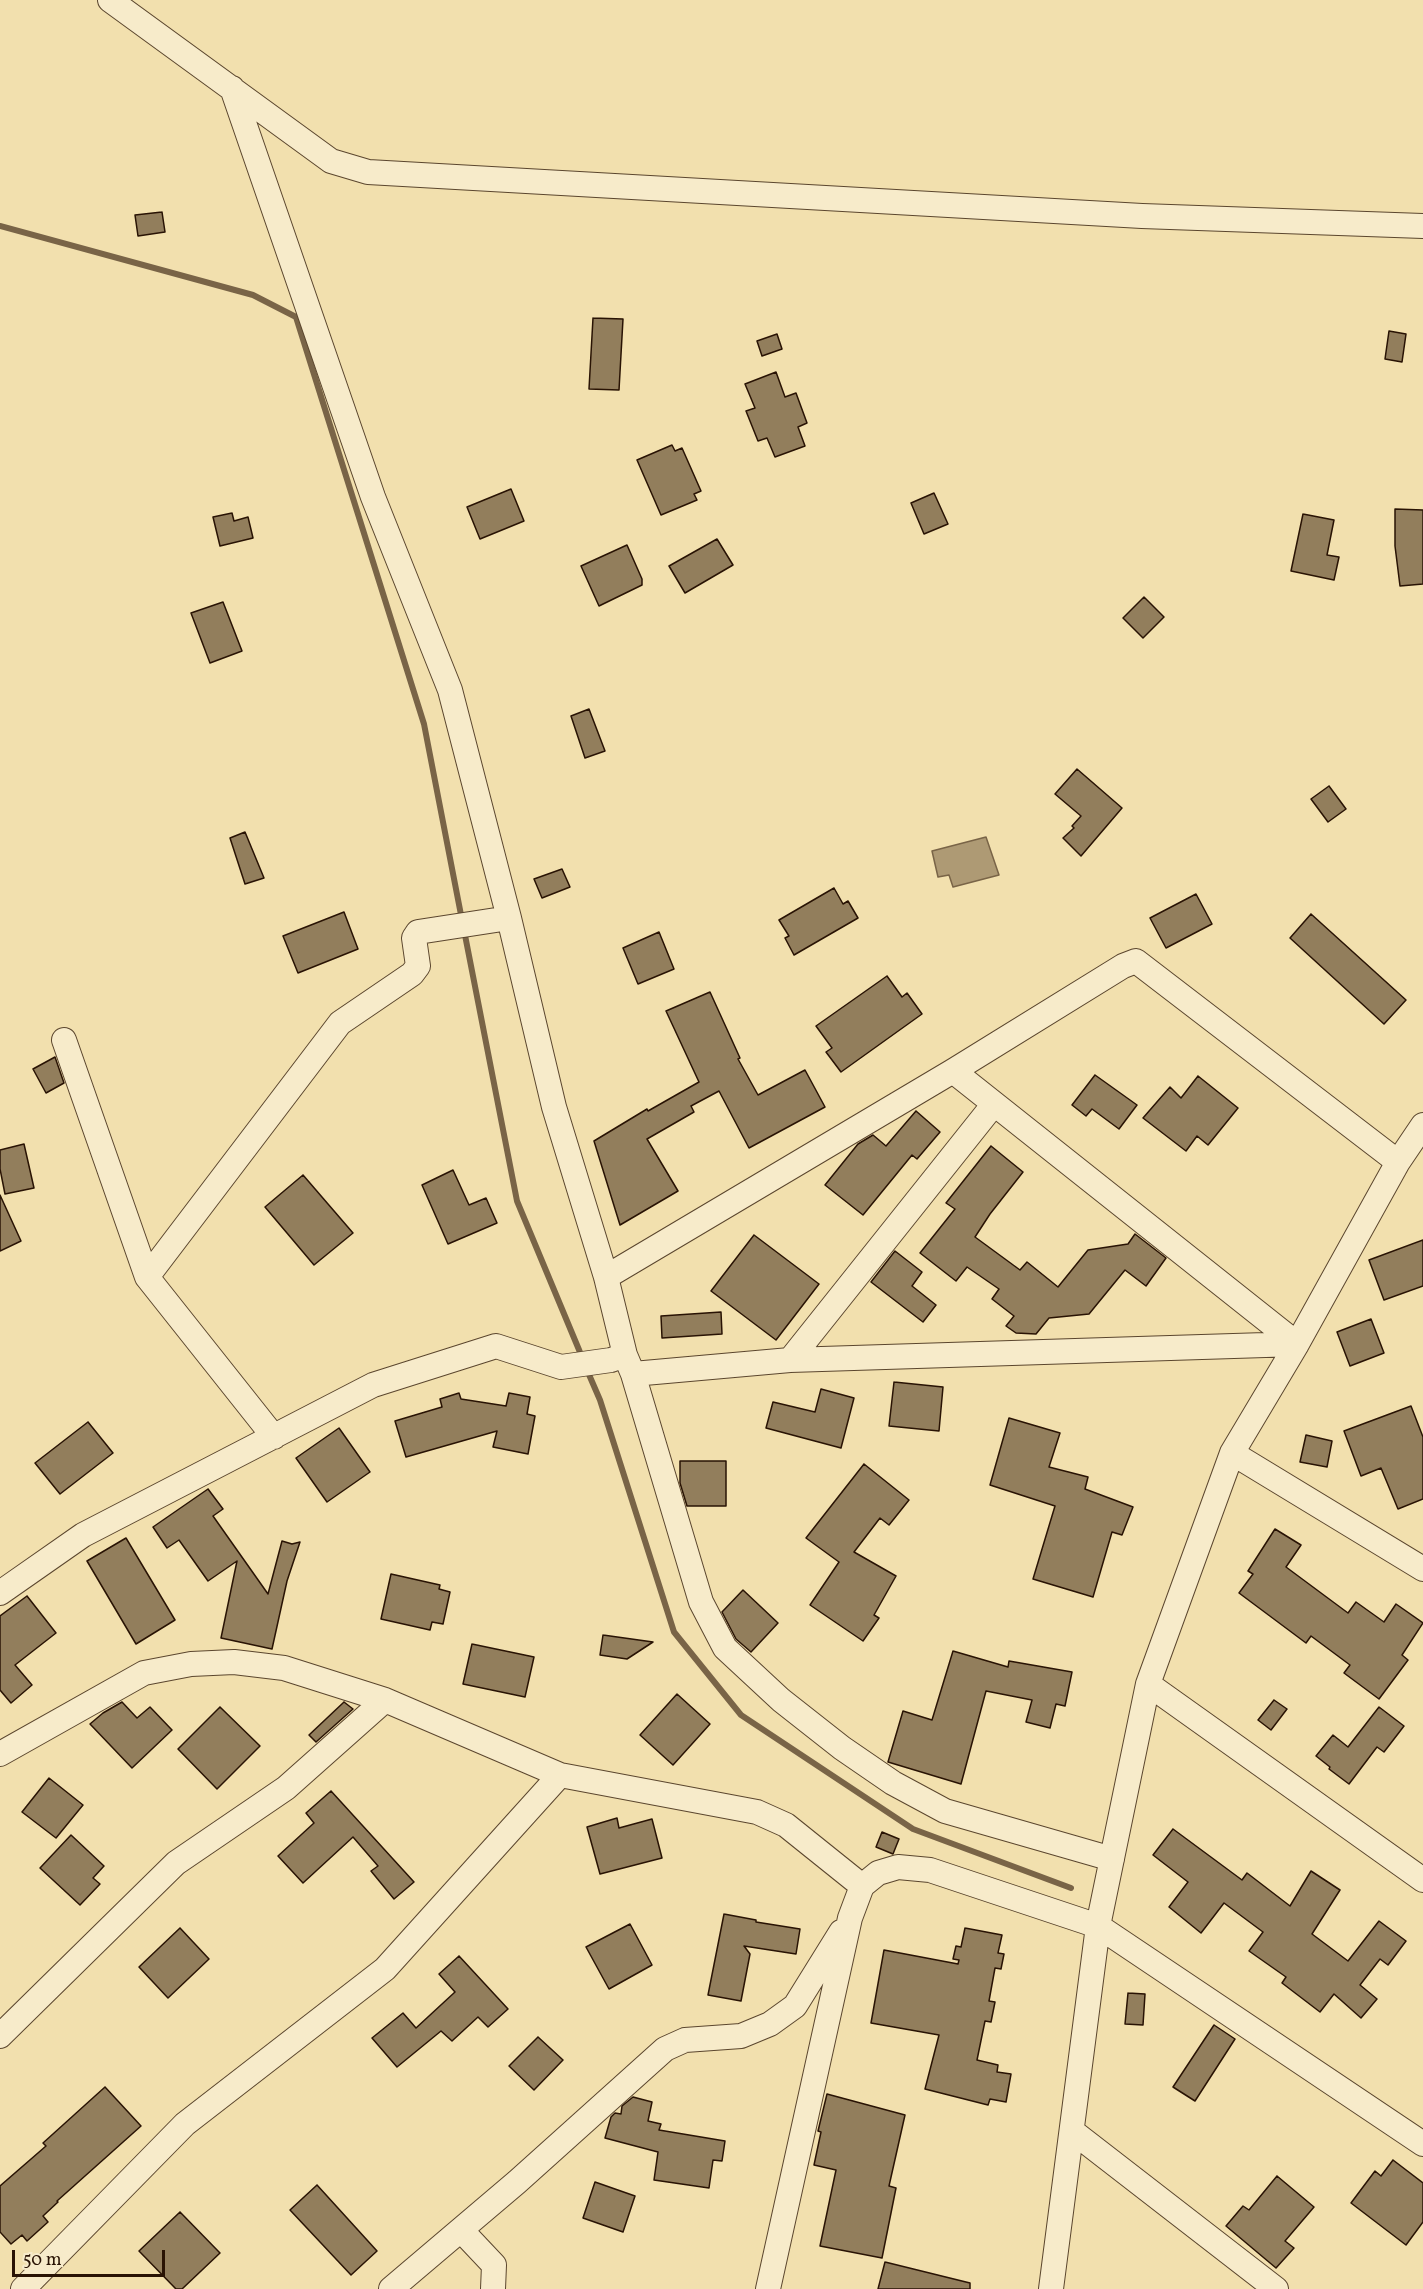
<!DOCTYPE html>
<style>
body{margin:0}
#map{position:relative;width:1423px;height:2289px;overflow:hidden;background:#f2e0ae;font-family:Vollkorn,serif}
canvas{display:block}
.scale{position:absolute;left:12px;top:2250px;width:153px;height:27px;box-sizing:border-box;border:3px solid #291304;border-top:0;padding-left:8px;font-size:18px;line-height:21px;white-space:nowrap;color:#291304;-webkit-text-stroke:4px #f7ebca;paint-order:stroke}
</style>
<div id="map">
<canvas width="1423" height="2289"></canvas>
<div class="scale">50 m</div>
</div>
<script>
const g = document.querySelector('canvas').getContext('2d');
g.lineJoin = 'round';
function paint(path, color) {
  g.fillStyle = color;
  g.fill(path, 'evenodd');
}
function shape(rows) {
  const path = new Path2D();
  for (const r of rows) {
    path.moveTo(r[0], r[1]);
    for (let i = 2; i < r.length; i += 2) path.lineTo(r[i], r[i + 1]);
  }
  return path;
}
function trace(path, color, width, dash) {
  g.strokeStyle = color;
  g.lineWidth = width;
  g.lineCap = dash ? 'butt' : 'round';
  g.setLineDash(dash || []);
  g.stroke(path);
}
const water = shape([
 [986,837,999,875,953,887,949,875,938,877,932,851,986,837]
]);
paint(water, '#ae9a74');
trace(water, '#796447', 1.5);
trace(shape([
 [0,226,253,295,296,317,424,724,462,920],
 [464,930,517,1201,582,1357],
 [587,1370,600,1400,674,1632,741,1715,913,1829,1071,1888]
]), '#796447', 6);
const building = shape([
 [162,212,165,232,138,236,135,215,162,212],
 [593,318,623,319,619,390,589,389,593,318],
 [1389,331,1406,334,1402,362,1385,359,1389,331],
 [777,334,782,349,762,356,757,341,777,334],
 [776,372,785,397,796,393,807,423,798,427,805,446,775,457,767,438,758,441,746,411,755,408,745,384,776,372],
 [672,445,675,451,682,448,701,491,694,494,697,500,661,515,637,460,672,445],
 [511,489,524,521,480,539,467,507,511,489],
 [934,493,948,524,924,534,911,503,934,493],
 [1395,509,1423,510,1423,584,1400,586,1395,546,1395,509],
 [232,513,234,521,248,517,253,538,220,546,213,517,232,513],
 [1303,514,1334,520,1327,555,1339,557,1334,580,1291,571,1303,514],
 [717,539,733,565,685,593,669,566,717,539],
 [627,545,642,579,642,585,599,606,581,566,627,545],
 [1144,597,1164,617,1143,638,1123,618,1144,597],
 [223,602,242,651,210,663,191,613,223,602],
 [589,709,605,751,585,758,571,716,589,709],
 [1077,769,1122,808,1081,856,1063,838,1074,828,1072,826,1081,816,1055,794,1077,769],
 [1329,786,1346,809,1328,822,1311,799,1329,786],
 [245,832,264,878,245,884,230,838,245,832],
 [562,869,570,887,542,898,534,879,562,869],
 [834,888,843,904,848,901,858,918,794,955,785,938,789,936,779,920,834,888],
 [1196,894,1212,924,1166,948,1150,918,1196,894],
 [344,912,358,949,298,973,283,936,344,912],
 [1311,914,1406,1000,1384,1024,1290,938,1311,914],
 [659,932,674,969,638,984,623,948,659,932],
 [887,976,902,997,907,993,922,1014,841,1072,826,1052,832,1048,816,1026,887,976],
 [710,992,740,1058,738,1059,758,1095,805,1070,825,1107,749,1148,719,1091,691,1106,694,1112,647,1139,678,1191,620,1225,594,1141,647,1109,648,1111,699,1082,666,1011,710,992],
 [55,1057,64,1083,46,1093,33,1069,55,1057],
 [1095,1075,1137,1105,1119,1129,1092,1109,1086,1116,1072,1105,1095,1075],
 [1198,1076,1238,1108,1208,1145,1197,1136,1186,1151,1143,1118,1170,1087,1181,1098,1198,1076],
 [916,1111,940,1132,917,1159,912,1155,863,1215,825,1185,858,1144,873,1135,886,1146,916,1111],
 [24,1144,34,1188,5,1194,0,1169,0,1150,24,1144],
 [991,1146,1023,1172,990,1214,975,1237,1020,1270,1027,1262,1058,1287,1088,1250,1128,1244,1135,1234,1166,1258,1146,1286,1125,1270,1089,1314,1049,1318,1036,1334,1016,1333,1006,1326,1014,1316,992,1299,999,1289,967,1267,956,1281,920,1253,955,1209,946,1203,991,1146],
 [453,1170,469,1205,486,1198,497,1223,448,1244,422,1185,453,1170],
 [303,1175,353,1233,314,1265,265,1207,303,1175],
 [0,1195,21,1241,0,1251,0,1195],
 [754,1235,819,1284,776,1340,711,1291,754,1235],
 [1423,1240,1423,1286,1384,1300,1369,1260,1423,1240],
 [895,1251,922,1272,912,1286,936,1305,923,1322,871,1282,895,1251],
 [721,1312,722,1334,662,1338,661,1316,721,1312],
 [1371,1319,1384,1353,1350,1366,1337,1332,1371,1319],
 [894,1382,943,1387,939,1431,889,1426,894,1382],
 [821,1389,854,1398,841,1448,766,1428,773,1402,815,1412,821,1389],
 [459,1393,461,1399,506,1406,509,1393,530,1397,527,1414,535,1416,528,1454,493,1447,497,1431,406,1457,395,1421,442,1407,440,1399,459,1393],
 [1411,1406,1423,1437,1423,1499,1398,1509,1381,1468,1361,1476,1344,1431,1411,1406],
 [1009,1418,1060,1433,1049,1467,1088,1477,1085,1489,1133,1507,1122,1535,1112,1532,1093,1597,1033,1579,1055,1506,990,1485,1009,1418],
 [88,1422,113,1453,60,1494,35,1463,88,1422],
 [339,1428,370,1472,327,1502,296,1458,339,1428],
 [1306,1435,1332,1441,1327,1467,1300,1462,1306,1435],
 [680,1461,726,1461,726,1506,687,1506,680,1483,680,1461],
 [864,1464,909,1500,889,1525,880,1518,854,1552,896,1576,874,1615,879,1618,863,1641,810,1605,839,1562,806,1538,864,1464],
 [208,1489,223,1509,213,1516,268,1594,282,1541,292,1544,300,1542,287,1581,272,1649,221,1638,237,1561,208,1581,179,1540,167,1548,153,1527,208,1489],
 [1275,1529,1301,1545,1286,1567,1348,1613,1356,1602,1384,1622,1396,1604,1423,1623,1402,1655,1408,1660,1379,1699,1344,1673,1350,1665,1311,1636,1306,1643,1239,1593,1253,1574,1248,1571,1275,1529],
 [126,1538,175,1620,136,1644,87,1561,126,1538],
 [391,1574,440,1585,439,1589,450,1592,443,1624,432,1622,430,1630,381,1619,391,1574],
 [743,1590,778,1623,751,1652,736,1639,722,1612,743,1590],
 [27,1596,56,1633,15,1665,32,1685,11,1703,0,1690,0,1616,27,1596],
 [603,1635,653,1642,627,1659,600,1655,603,1635],
 [472,1644,534,1657,525,1697,463,1684,472,1644],
 [953,1651,1008,1667,1009,1661,1072,1672,1065,1706,1056,1704,1050,1728,1026,1722,1032,1700,986,1691,961,1784,888,1762,903,1711,932,1720,953,1651],
 [677,1694,710,1724,673,1765,640,1735,677,1694],
 [1274,1700,1287,1709,1271,1730,1258,1720,1274,1700],
 [122,1702,137,1718,150,1707,172,1730,132,1768,90,1724,103,1713,122,1702],
 [344,1702,353,1709,316,1742,309,1735,344,1702],
 [220,1707,260,1746,217,1789,178,1749,220,1707],
 [1379,1707,1404,1726,1384,1752,1377,1747,1349,1784,1329,1769,1330,1767,1316,1756,1333,1735,1348,1747,1379,1707],
 [49,1778,83,1805,56,1838,22,1812,49,1778],
 [331,1791,414,1882,394,1899,371,1871,378,1866,353,1837,303,1883,278,1856,314,1823,306,1813,331,1791],
 [617,1818,619,1828,652,1819,662,1858,600,1874,587,1827,617,1818],
 [1173,1829,1242,1880,1247,1873,1290,1906,1311,1871,1340,1890,1312,1934,1348,1961,1379,1921,1406,1941,1388,1965,1380,1959,1360,1985,1377,1999,1361,2018,1334,1994,1320,2012,1282,1983,1286,1977,1249,1951,1263,1932,1224,1903,1201,1933,1169,1907,1188,1882,1153,1855,1173,1829],
 [882,1832,899,1839,893,1854,876,1847,882,1832],
 [71,1835,104,1866,93,1878,100,1884,80,1905,40,1868,71,1835],
 [724,1914,756,1920,756,1922,800,1929,796,1954,744,1946,750,1954,741,2001,708,1995,724,1914],
 [630,1924,652,1965,609,1989,586,1947,630,1924],
 [180,1928,209,1959,168,1998,139,1967,180,1928],
 [965,1928,1002,1935,998,1953,1004,1954,1001,1969,995,1968,989,2001,995,2002,991,2022,985,2021,977,2060,998,2065,997,2072,1011,2074,1006,2102,990,2099,988,2105,925,2089,939,2035,871,2023,884,1950,958,1964,959,1960,953,1959,956,1946,961,1947,965,1928],
 [459,1956,508,2009,488,2027,478,2017,452,2041,441,2031,397,2067,372,2038,403,2013,416,2028,455,1992,439,1974,459,1956],
 [1128,1993,1145,1994,1143,2025,1125,2024,1128,1993],
 [1214,2025,1235,2039,1195,2101,1173,2087,1214,2025],
 [538,2037,563,2060,534,2090,509,2066,538,2037],
 [105,2087,141,2126,57,2201,58,2202,43,2216,48,2222,27,2241,22,2235,11,2244,0,2232,0,2186,46,2146,43,2143,105,2087],
 [827,2094,905,2115,889,2186,896,2188,882,2258,820,2246,836,2170,814,2165,821,2132,818,2131,827,2094],
 [633,2097,652,2102,648,2121,661,2124,659,2130,725,2141,722,2161,713,2160,709,2188,654,2180,658,2152,605,2138,611,2117,615,2113,621,2114,622,2106,633,2097],
 [1393,2160,1423,2183,1423,2222,1406,2245,1351,2203,1375,2171,1381,2176,1393,2160],
 [1277,2176,1314,2207,1285,2241,1294,2248,1276,2268,1226,2226,1243,2206,1249,2210,1277,2176],
 [595,2182,635,2196,623,2232,583,2218,595,2182],
 [317,2185,377,2251,351,2275,290,2210,317,2185],
 [180,2212,220,2253,182,2289,176,2289,139,2251,180,2212],
 [885,2262,970,2283,970,2289,878,2289,885,2262]
]);
paint(building, '#927e5c');
trace(building, '#291304', 1.5);
const minor = shape([
 [110,0,331,161,368,172,1142,216,1423,226],
 [232,88,373,497,450,690,509,918,554,1107,606,1277,625,1355,633,1374,701,1602,725,1648,781,1700,842,1748,893,1783,945,1811,1112,1859],
 [64,1040,147,1277],
 [953,1071,1297,1344],
 [606,1277,953,1071,1123,966,1136,961,1398,1162],
 [790,1360,994,1104],
 [633,1374,790,1360,1297,1344],
 [274,1437,147,1277,340,1023,412,974,418,966,414,938,418,932,509,918],
 [1232,1453,1423,1569],
 [0,1593,83,1535,373,1385,496,1346,561,1367,611,1360,625,1355],
 [1148,1684,1423,1880],
 [0,1754,144,1673,191,1664,234,1662,284,1668,385,1700,560,1775,757,1812,786,1825,862,1886],
 [0,2036,176,1863,286,1788,385,1700],
 [1072,2131,1276,2289],
 [461,2230,494,2265,493,2289],
 [23,2289,185,2124,385,1969,560,1775],
 [391,2289,517,2182,665,2049,685,2040,741,2036,770,2024,795,2006,841,1932],
 [768,2289,850,1918,862,1886,878,1873,898,1867,930,1870,1098,1926,1423,2144],
 [1051,2289,1098,1926,1148,1684,1232,1453,1297,1344,1398,1162,1423,1125]
]);
trace(minor, '#5b462e', 26);
trace(minor, '#f7ebca', 24);
</script>
